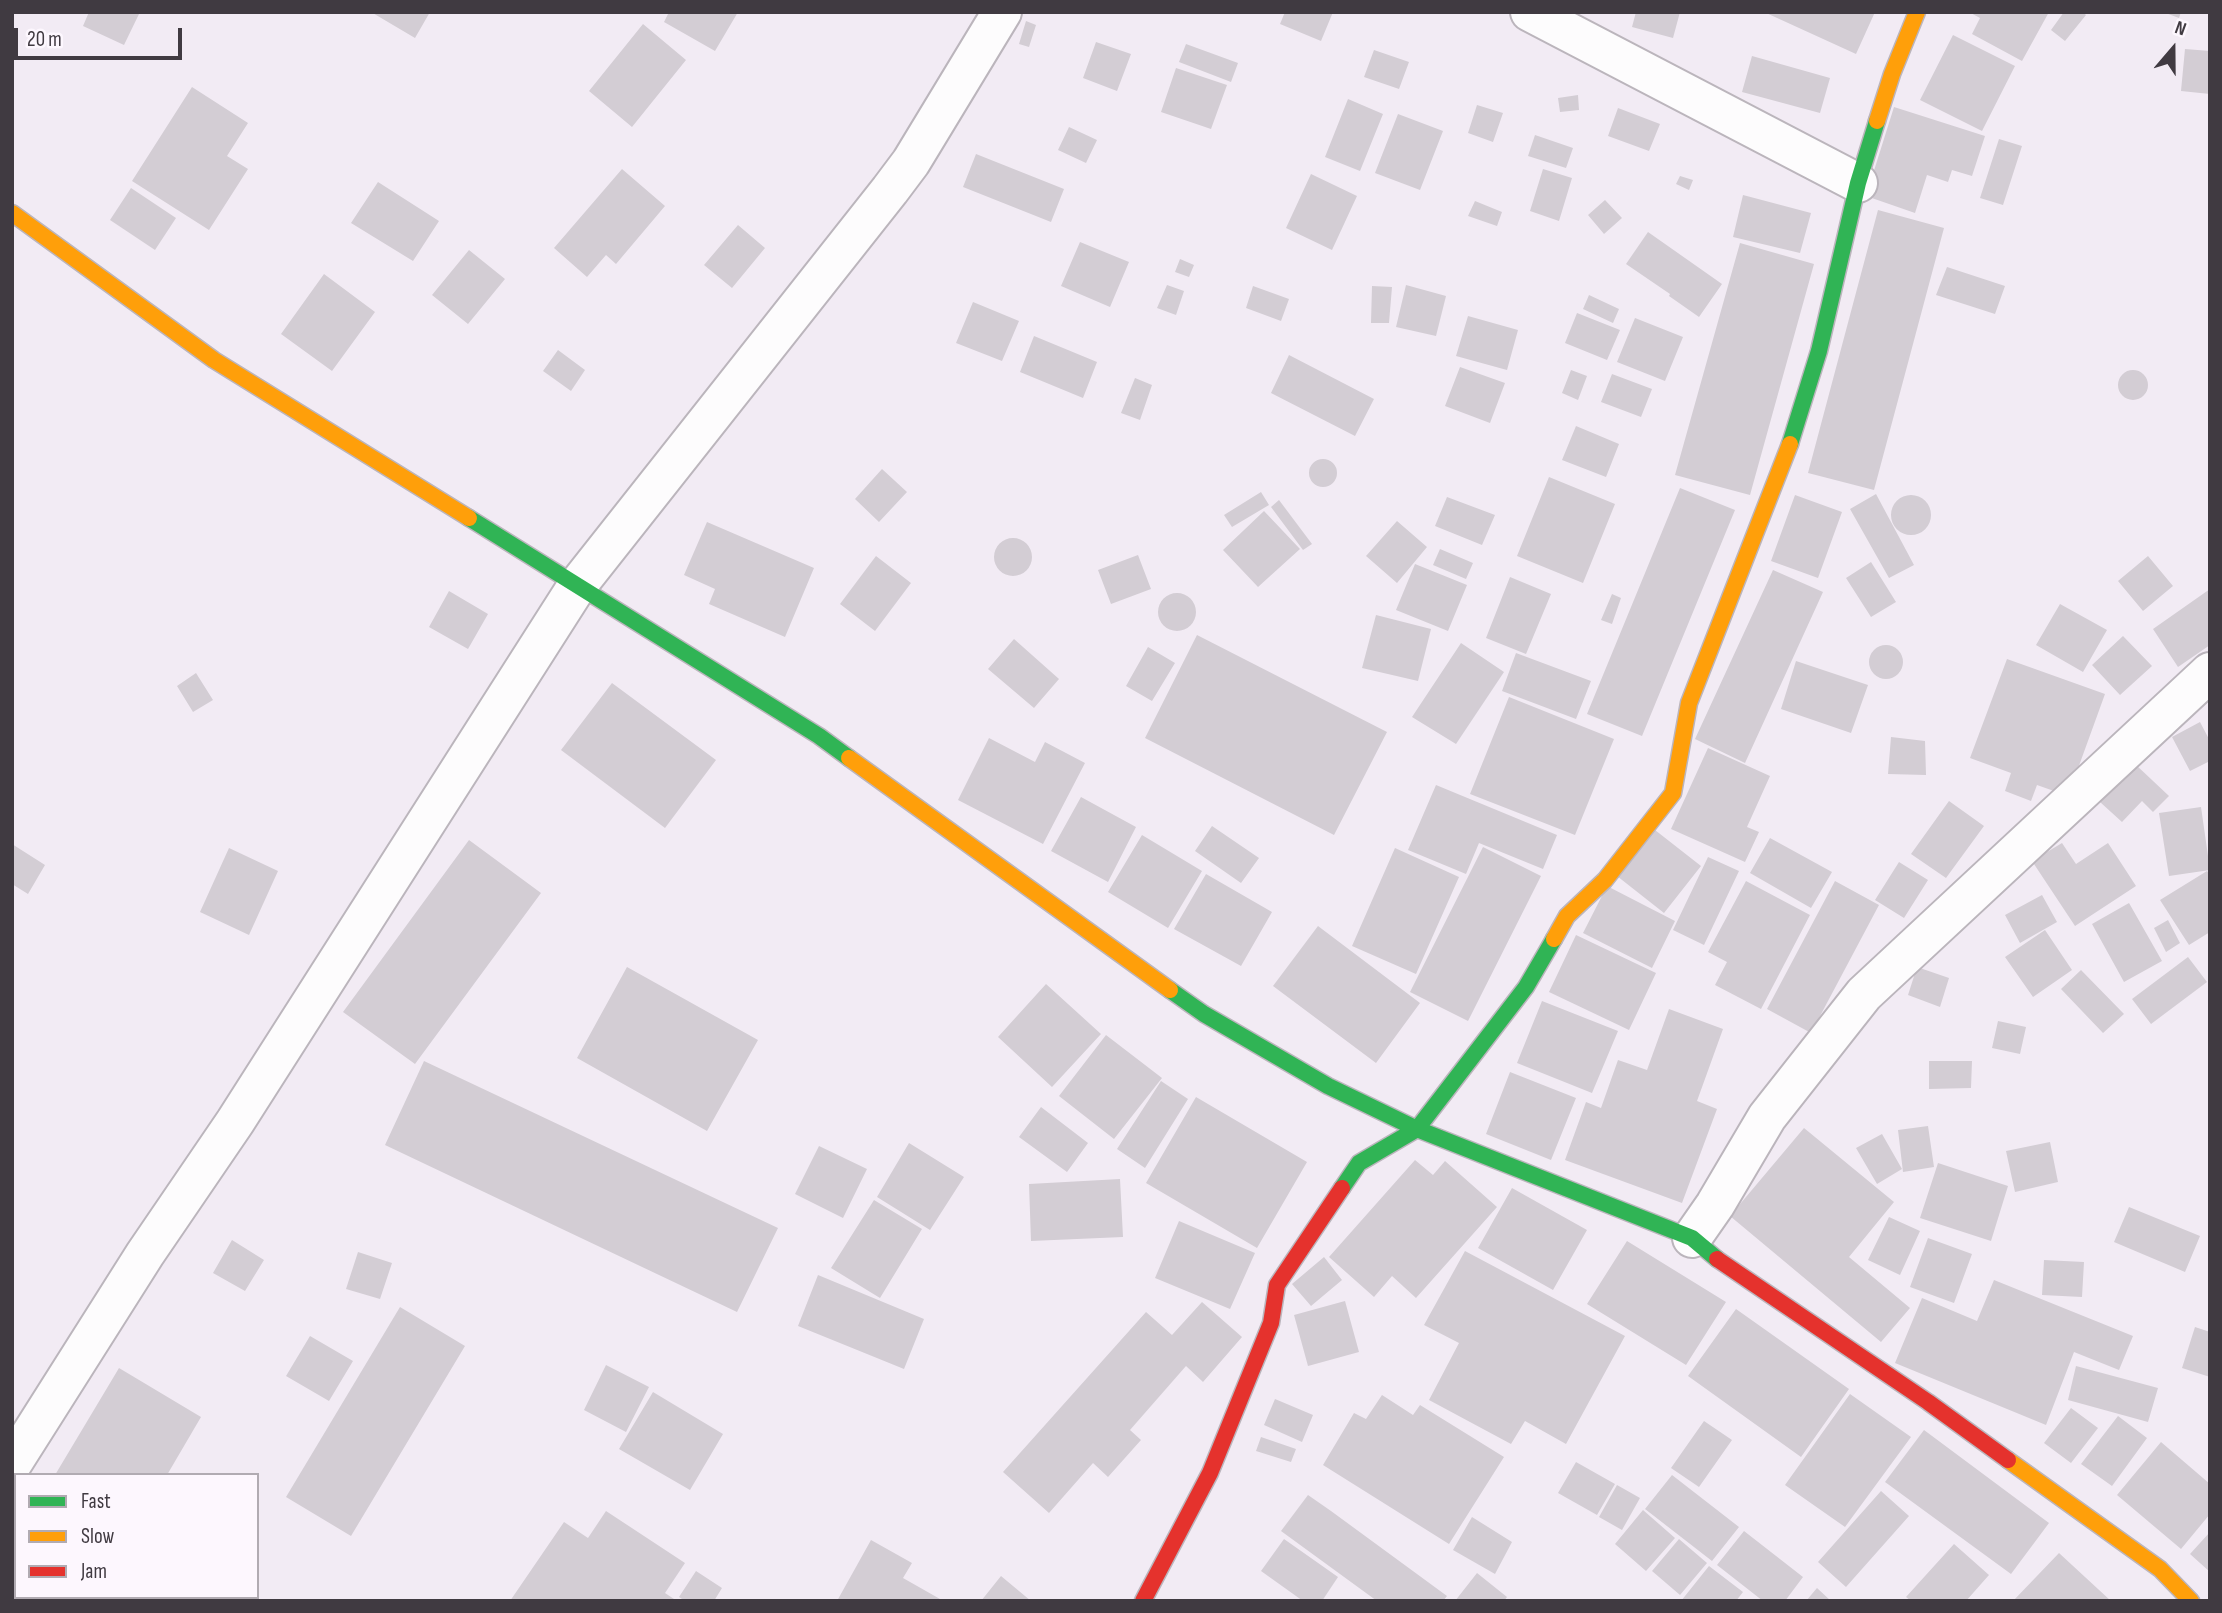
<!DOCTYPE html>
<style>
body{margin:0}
#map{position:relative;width:2222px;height:1613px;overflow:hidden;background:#f2ebf4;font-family:"Sofia Sans Condensed",sans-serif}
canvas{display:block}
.frame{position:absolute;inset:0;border:14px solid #403a41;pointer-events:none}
.legend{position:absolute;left:14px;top:1473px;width:245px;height:126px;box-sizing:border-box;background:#fdf7fe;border:2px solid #b1abb2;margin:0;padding:9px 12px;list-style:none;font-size:21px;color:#403a41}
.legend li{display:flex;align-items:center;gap:14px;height:35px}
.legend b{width:35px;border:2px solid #b1abb2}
.north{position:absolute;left:2138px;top:14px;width:70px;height:70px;-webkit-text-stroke:5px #fdf7fe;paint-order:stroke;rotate:20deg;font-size:19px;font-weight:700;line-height:28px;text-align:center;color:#403a41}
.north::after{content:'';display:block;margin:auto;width:24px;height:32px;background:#403a41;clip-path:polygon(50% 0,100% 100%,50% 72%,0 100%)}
.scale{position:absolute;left:14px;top:28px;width:168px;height:32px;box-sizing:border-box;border:4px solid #403a41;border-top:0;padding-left:9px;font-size:21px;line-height:24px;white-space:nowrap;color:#403a41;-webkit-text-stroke:5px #fdf7fe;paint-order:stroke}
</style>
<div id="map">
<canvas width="2222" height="1613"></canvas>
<div class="frame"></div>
<ul class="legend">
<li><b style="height:9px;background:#30b455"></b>Fast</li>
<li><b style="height:9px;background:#ff9f0a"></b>Slow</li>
<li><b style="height:9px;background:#e5322d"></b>Jam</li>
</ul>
<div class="north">N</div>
<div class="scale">20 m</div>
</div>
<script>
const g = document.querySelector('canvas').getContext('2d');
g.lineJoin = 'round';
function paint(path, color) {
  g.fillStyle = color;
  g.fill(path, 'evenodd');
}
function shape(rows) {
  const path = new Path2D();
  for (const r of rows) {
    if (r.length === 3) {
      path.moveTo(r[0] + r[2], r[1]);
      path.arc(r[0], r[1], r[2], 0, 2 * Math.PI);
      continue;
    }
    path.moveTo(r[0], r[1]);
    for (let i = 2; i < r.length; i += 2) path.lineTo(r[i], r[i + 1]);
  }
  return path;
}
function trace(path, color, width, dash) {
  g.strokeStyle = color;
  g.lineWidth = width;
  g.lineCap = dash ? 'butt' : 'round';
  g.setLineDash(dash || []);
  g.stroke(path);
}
paint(shape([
 [89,12,136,12,139,14,124,45,83,26],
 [371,12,430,12,415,38],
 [669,12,738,12,715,51,664,22],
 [1285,12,1333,12,1321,41,1280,24],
 [1636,12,1680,12,1673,38,1632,27],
 [1764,12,1875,12,1856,54],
 [1969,12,2049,12,2022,61,1972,34,1980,18],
 [2064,12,2083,12,2086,15,2065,41,2051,30],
 [2163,12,2181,12,2179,18],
 [1026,21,1036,25,1029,47,1019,44],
 [643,24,686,60,632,127,589,91],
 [1953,35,2015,66,1982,131,1920,100],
 [1096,42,1131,54,1117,91,1083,78],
 [1186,44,1238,63,1231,82,1179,62],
 [2185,49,2210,51,2210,94,2181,91],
 [1374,50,1409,62,1399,89,1364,77],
 [1752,56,1830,78,1820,113,1742,92],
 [1176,68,1227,85,1211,129,1161,112],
 [192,87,248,123,227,156,248,169,209,230,132,181],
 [1578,95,1579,110,1560,112,1558,98],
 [1348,99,1383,114,1360,171,1325,157],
 [1477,105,1503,113,1493,142,1468,133],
 [1894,107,1985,136,1972,176,1952,170,1948,182,1927,175,1915,213,1866,196],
 [1618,108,1660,124,1649,151,1608,136],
 [1398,114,1443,131,1420,190,1375,173],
 [1069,127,1097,140,1086,163,1058,150],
 [1535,135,1573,148,1566,168,1528,156],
 [1999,139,2022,146,2003,205,1980,198],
 [976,154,1064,189,1051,222,963,187],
 [622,169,665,206,616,264,606,255,587,277,554,248],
 [1543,169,1572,178,1559,221,1530,211],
 [1311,174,1357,196,1332,250,1286,228],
 [1680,176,1693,180,1689,190,1676,184],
 [378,182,439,221,413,261,351,223],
 [131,188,176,218,155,250,110,220],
 [1743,195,1811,213,1800,253,1733,237],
 [1605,200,1622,218,1604,234,1588,215],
 [1475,201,1502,212,1497,226,1468,216],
 [1878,210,1944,228,1874,490,1808,473],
 [738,225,765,248,732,288,704,265],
 [1648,232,1722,284,1699,317,1669,296,1670,294,1626,264],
 [1080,242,1129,262,1110,307,1061,286],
 [1740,243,1814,264,1750,495,1675,475],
 [469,250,505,279,468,324,432,295],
 [1180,259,1194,265,1189,277,1175,272],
 [1947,267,2005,286,1995,314,1936,295],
 [324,274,375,312,332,371,281,334],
 [1167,285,1184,291,1176,315,1157,308],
 [1406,285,1446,296,1436,336,1396,327],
 [1253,286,1289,299,1281,321,1246,308],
 [1372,286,1392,287,1389,323,1371,323],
 [1589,295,1619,309,1613,323,1583,309],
 [973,302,1019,321,1002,361,956,343],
 [1577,313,1620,330,1607,360,1565,343],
 [1468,316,1518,330,1507,370,1456,356],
 [1635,318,1683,337,1665,381,1617,362],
 [1034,336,1097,362,1083,398,1020,372],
 [558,350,585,370,571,391,543,371],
 [1289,355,1374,399,1355,436,1271,393],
 [1460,367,1505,383,1490,423,1445,406],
 [1571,370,1587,376,1578,400,1562,393],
 [2133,385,15],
 [1612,374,1652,389,1641,417,1601,402],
 [1135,378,1152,385,1140,420,1121,413],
 [1576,426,1619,444,1606,477,1562,460],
 [1323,473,14],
 [882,469,907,492,879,522,855,499],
 [1549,477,1615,504,1583,583,1517,556],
 [1680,488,1735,510,1642,736,1587,714],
 [1261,492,1269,505,1232,527,1224,515],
 [1876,494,1914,565,1889,578,1850,509],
 [1795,495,1842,512,1818,578,1771,561],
 [1911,515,20],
 [1447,497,1495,515,1482,545,1435,526],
 [1279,500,1312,544,1303,550,1271,507],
 [1264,511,1300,549,1258,587,1223,550],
 [1397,521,1427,547,1397,583,1366,556],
 [707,522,814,568,785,637,709,604,715,589,684,575],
 [1013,557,19],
 [1440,549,1473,563,1466,579,1433,565],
 [1138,555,1151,589,1111,604,1098,570],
 [876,556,911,583,875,631,840,604],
 [2148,556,2173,586,2143,611,2118,581],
 [1871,562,1896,602,1871,617,1846,578],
 [1415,564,1467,585,1448,631,1396,610],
 [1773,570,1823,592,1745,763,1695,739],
 [1510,577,1551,594,1526,654,1486,638],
 [2210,589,2210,645,2178,667,2153,629],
 [449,591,488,614,468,649,429,627],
 [1177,612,19],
 [1612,594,1621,598,1612,624,1601,620],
 [2060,604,2107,630,2083,672,2036,645],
 [1376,615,1431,629,1418,681,1362,668],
 [1197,635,1387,732,1334,835,1145,738],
 [2123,636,2152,666,2120,695,2092,665],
 [1014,639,1059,679,1034,708,988,669],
 [1461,643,1504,672,1456,744,1412,717],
 [1886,662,17],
 [1148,647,1175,663,1152,701,1126,686],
 [1516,653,1591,681,1576,719,1502,691],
 [2007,659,2105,694,2068,796,2037,785,2031,801,2005,791,2011,773,1970,758],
 [1796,661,1868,685,1851,733,1781,709],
 [196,673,213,700,193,712,177,686],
 [612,683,716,760,665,828,561,750],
 [1509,697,1614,739,1575,835,1470,794],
 [2200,722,2210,741,2210,761,2190,771,2172,737],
 [1891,737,1925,741,1926,775,1888,774],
 [989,738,1035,762,1045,742,1085,763,1043,844,958,800],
 [1708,748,1770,776,1747,827,1759,832,1745,862,1671,829],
 [2135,764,2169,796,2153,812,2142,801,2122,822,2100,802],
 [1436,785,1557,835,1543,869,1479,843,1466,874,1408,850],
 [1081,797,1136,827,1108,882,1051,851],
 [1949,801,1984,826,1946,878,1911,854],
 [2201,807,2210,870,2169,876,2159,813],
 [1212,826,1259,858,1241,883,1195,851],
 [1655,830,1701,866,1664,913,1617,876],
 [1142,835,1202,871,1168,928,1108,892],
 [1770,838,1832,872,1811,908,1750,873],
 [469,840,541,893,415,1064,343,1012],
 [2062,843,2076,864,2108,843,2136,886,2075,926,2032,861],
 [12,844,45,865,28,894,12,884],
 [1483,847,1541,876,1468,1021,1410,992],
 [229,848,278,871,249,935,200,912],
 [1395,848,1459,877,1416,974,1352,946],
 [1708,857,1739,871,1704,945,1673,930],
 [1899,862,1928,880,1904,918,1875,900],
 [2207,871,2210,875,2210,932,2189,945,2160,900],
 [1206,874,1272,912,1241,966,1174,929],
 [1746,881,1810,915,1761,1009,1715,985,1727,962,1708,952],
 [1835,881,1879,905,1811,1033,1767,1009],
 [1607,886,1675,921,1652,968,1583,933],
 [2042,895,2057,922,2020,943,2005,915],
 [2129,903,2162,961,2124,982,2092,924],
 [2168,920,2180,943,2166,952,2154,928],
 [1318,926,1420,1003,1376,1063,1273,986],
 [2045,930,2072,970,2033,997,2005,957],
 [1576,935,1656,973,1629,1030,1549,992],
 [2188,957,2207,982,2151,1024,2132,999],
 [627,967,758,1040,707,1131,577,1058],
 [1917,967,1949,978,1940,1007,1908,995],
 [2081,970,2124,1014,2103,1033,2061,989],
 [1046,984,1101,1034,1052,1087,998,1037],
 [1542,1001,1618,1031,1592,1093,1517,1063],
 [1669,1009,1723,1029,1697,1101,1717,1109,1682,1203,1565,1160,1586,1102,1601,1108,1618,1060,1647,1070],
 [1998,1021,2026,1027,2020,1054,1992,1048],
 [1106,1035,1162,1078,1114,1139,1059,1096],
 [424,1061,778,1228,737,1312,385,1145],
 [1929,1061,1972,1061,1971,1088,1929,1089],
 [1510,1072,1576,1098,1551,1160,1486,1134],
 [1161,1081,1188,1099,1145,1168,1117,1149],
 [1196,1097,1307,1162,1257,1248,1146,1183],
 [1041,1107,1088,1143,1067,1172,1019,1137],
 [1928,1126,1934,1167,1903,1172,1898,1130],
 [1804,1128,1894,1202,1849,1257,1910,1308,1881,1342,1730,1216],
 [1882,1134,1902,1169,1877,1184,1856,1148],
 [2050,1142,2058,1182,2015,1192,2006,1151],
 [909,1143,964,1177,930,1230,877,1197],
 [819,1146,867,1169,843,1218,795,1194],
 [1415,1160,1433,1175,1445,1161,1497,1207,1416,1298,1392,1276,1374,1297,1329,1257],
 [1938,1163,2008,1186,1991,1241,1920,1218],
 [1120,1179,1123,1237,1031,1241,1029,1184],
 [1512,1188,1587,1230,1553,1290,1478,1248],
 [874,1200,922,1229,880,1298,831,1268],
 [2129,1207,2200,1236,2185,1272,2114,1242],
 [1889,1217,1920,1231,1900,1275,1868,1260],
 [1179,1221,1255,1253,1230,1309,1155,1278],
 [1928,1238,1972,1254,1954,1303,1910,1287],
 [232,1240,264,1260,245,1291,213,1273],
 [1627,1241,1726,1302,1686,1365,1587,1304],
 [1465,1251,1625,1336,1566,1444,1525,1421,1511,1444,1429,1400,1459,1343,1424,1325],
 [358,1252,392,1263,380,1299,346,1289],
 [1324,1257,1342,1280,1311,1306,1292,1284],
 [2044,1260,2084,1262,2082,1297,2042,1295],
 [818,1275,924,1319,904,1369,798,1326],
 [1994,1280,2133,1336,2119,1370,2074,1352,2046,1425,1895,1363,1922,1298,1977,1321],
 [1345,1301,1359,1352,1308,1366,1294,1315],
 [1202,1302,1242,1337,1203,1382,1186,1366,1130,1430,1141,1440,1108,1477,1093,1463,1049,1513,1003,1472,1146,1312,1172,1335],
 [400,1307,465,1346,351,1536,286,1497],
 [1736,1309,1849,1389,1801,1457,1688,1376],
 [2195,1327,2210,1332,2210,1377,2182,1368],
 [310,1336,353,1361,329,1401,286,1376],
 [606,1365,649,1387,626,1432,584,1410],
 [2076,1366,2158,1388,2148,1422,2068,1400],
 [119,1368,201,1417,167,1475,55,1475],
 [653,1392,723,1434,690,1490,619,1449],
 [1850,1394,1911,1437,1845,1527,1785,1485],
 [1382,1395,1413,1415,1420,1405,1504,1457,1449,1544,1323,1465,1354,1413,1366,1419],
 [1275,1399,1313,1415,1302,1442,1264,1425],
 [2071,1408,2098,1428,2071,1463,2044,1443],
 [2118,1416,2147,1438,2112,1486,2081,1464],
 [1704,1421,1732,1440,1699,1487,1671,1468],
 [1924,1430,2049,1523,2011,1574,1885,1482],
 [1261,1437,1296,1449,1291,1462,1256,1451],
 [2161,1442,2210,1484,2210,1514,2181,1549,2117,1495],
 [1576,1462,1615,1484,1597,1515,1558,1493],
 [1672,1475,1739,1527,1712,1561,1645,1509],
 [1617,1485,1640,1498,1622,1530,1599,1517],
 [1881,1491,1909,1516,1846,1587,1818,1562],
 [1308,1495,1331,1511,1447,1596,1443,1601,1377,1601,1281,1531],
 [1643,1510,1675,1538,1646,1571,1615,1544],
 [606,1511,685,1563,665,1593,677,1601,510,1601,564,1522,588,1538],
 [1472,1517,1512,1542,1495,1574,1453,1550],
 [1744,1531,1803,1577,1785,1601,1763,1601,1717,1565],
 [2210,1532,2210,1572,2190,1554],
 [1284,1539,1338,1577,1322,1601,1303,1601,1261,1571],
 [1679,1539,1707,1563,1680,1595,1652,1571],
 [16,1540,16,1597,93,1597,91,1601,12,1601,12,1546],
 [871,1540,912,1563,903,1578,940,1599,939,1601,837,1601],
 [1954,1544,1989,1575,1966,1601,1911,1601,1906,1597],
 [2059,1553,2111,1601,2013,1601],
 [1709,1566,1743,1592,1736,1601,1681,1601],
 [696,1571,722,1588,714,1601,685,1601,679,1597],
 [1477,1573,1507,1597,1504,1601,1455,1601],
 [1001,1576,1031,1601,981,1601],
 [1817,1588,1831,1601,1806,1601],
 [136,1597,196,1597,194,1601,134,1601]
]), '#d3cdd4');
const street = shape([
 [1530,12,1858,183],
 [1692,1238,1715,1205,1767,1117,1864,994,2210,672],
 [12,1464,145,1254,235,1122,577,586,890,190,911,162,1002,12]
]);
const fast = shape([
 [1790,444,1819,351,1858,183,1877,121],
 [469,518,819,736,849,758],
 [1170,990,1204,1014,1328,1086,1417,1129,1692,1238,1717,1259],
 [1342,1188,1359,1163,1417,1129,1526,987,1554,939]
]);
const slow = shape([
 [1877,121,1892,74,1917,12],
 [12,213,214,360,469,518],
 [849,758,1170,990],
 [1554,939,1567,916,1605,880,1673,793,1689,703,1790,444],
 [2008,1460,2160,1569,2191,1601]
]);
const jam = shape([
 [1717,1259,1928,1402,2008,1460],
 [1143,1601,1210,1473,1271,1323,1277,1285,1342,1188]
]);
trace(street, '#bbb5bc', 42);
trace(fast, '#bbb5bc', 19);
trace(slow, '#bbb5bc', 19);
trace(jam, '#bbb5bc', 19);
trace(street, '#fdfcfd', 38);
trace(fast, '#30b455', 16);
trace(slow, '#ff9f0a', 16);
trace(jam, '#e5322d', 16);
</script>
